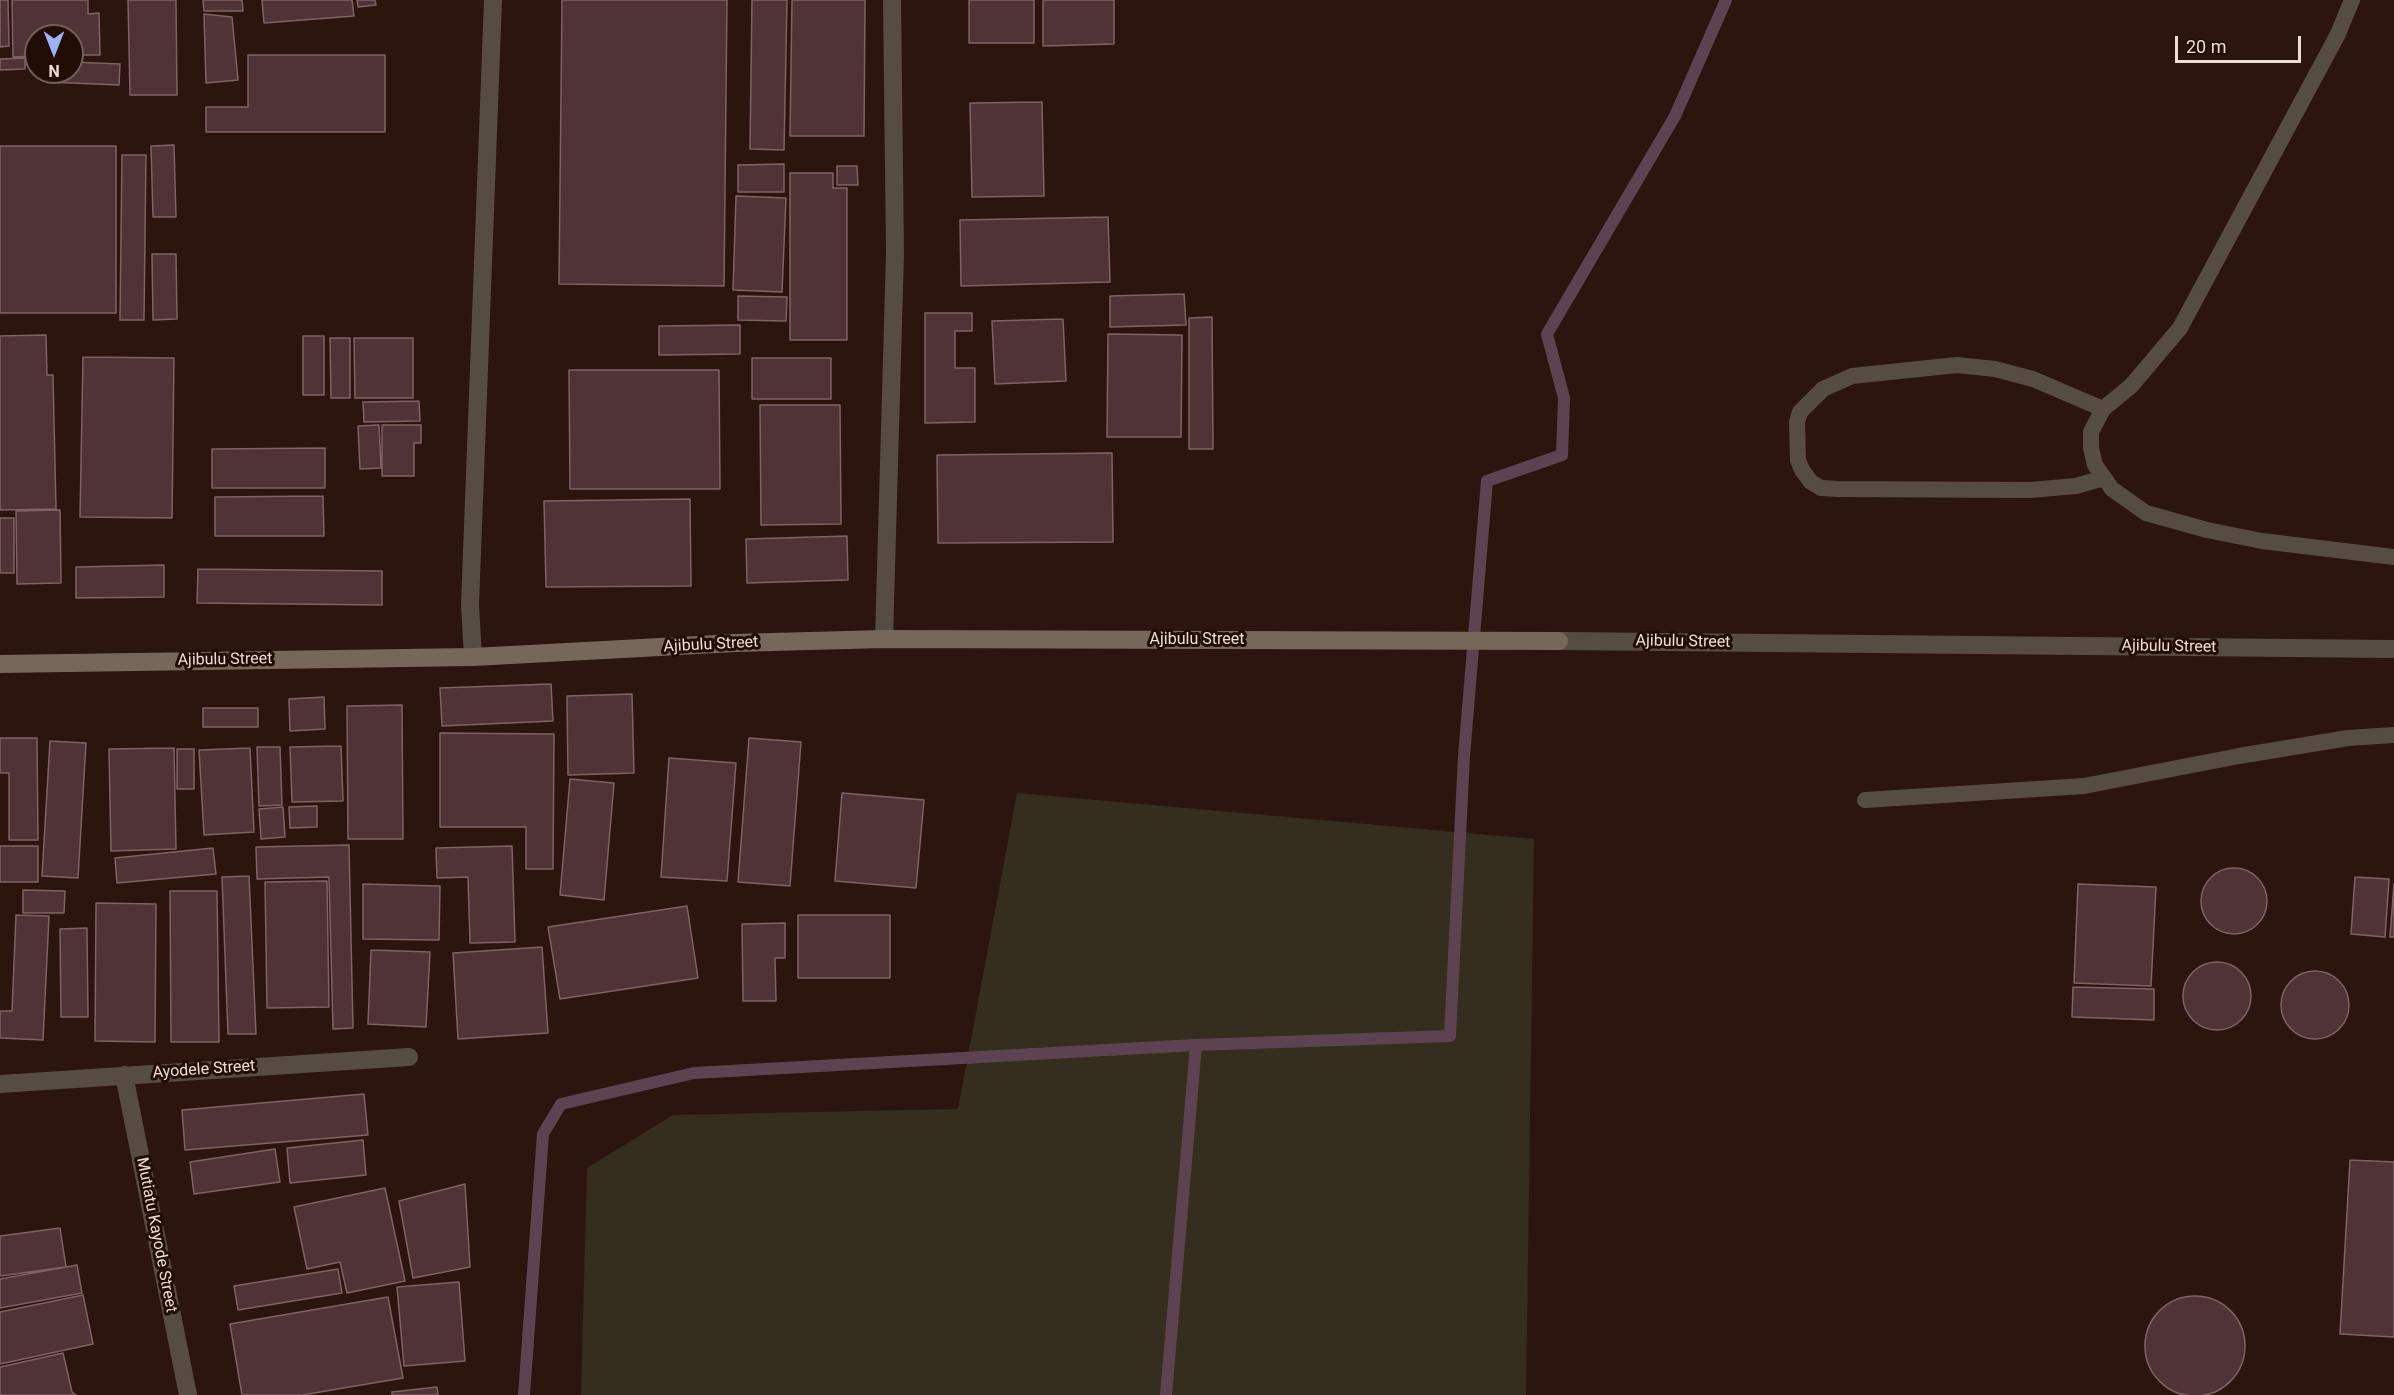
<!DOCTYPE html>
<style>
body{margin:0}
#map{position:relative;width:2394px;height:1395px;overflow:hidden;background:#2d150f;font-family:Roboto,sans-serif}
canvas{display:block}
.north{position:absolute;left:24px;top:24px;width:60px;height:60px;box-sizing:border-box;background:#220c06;border:2px solid #735f5a;border-radius:50%;rotate:180deg;font-size:16px;font-weight:700;line-height:24px;text-align:center;color:#eddcd7}
.north::after{content:'';display:block;margin:auto;width:21px;height:27px;background:#9bb4fd;clip-path:polygon(50% 0,100% 100%,50% 72%,0 100%)}
.scale{position:absolute;left:2175px;top:36px;width:126px;height:27px;box-sizing:border-box;border:3px solid #eddcd7;border-top:0;padding-left:8px;font-size:18px;line-height:21px;white-space:nowrap;color:#eddcd7;-webkit-text-stroke:4px #220c06;paint-order:stroke}
</style>
<div id="map">
<canvas width="2394" height="1395"></canvas>
<div class="north">N</div>
<div class="scale">20 m</div>
</div>
<script>
const g = document.querySelector('canvas').getContext('2d');
g.lineJoin = 'round';
function paint(path, color) {
  g.fillStyle = color;
  g.fill(path, 'evenodd');
}
function shape(rows) {
  const path = new Path2D();
  for (const r of rows) {
    if (r.length === 3) {
      path.moveTo(r[0] + r[2], r[1]);
      path.arc(r[0], r[1], r[2], 0, 2 * Math.PI);
      continue;
    }
    path.moveTo(r[0], r[1]);
    for (let i = 2; i < r.length; i += 2) path.lineTo(r[i], r[i + 1]);
  }
  return path;
}
function trace(path, color, width, dash) {
  g.strokeStyle = color;
  g.lineWidth = width;
  g.lineCap = dash ? 'butt' : 'round';
  g.setLineDash(dash || []);
  g.stroke(path);
}
function write(font, color, halo, rows, align = 'center') {
  g.font = font + ' Roboto,sans-serif';
  g.lineWidth = 6;
  g.setLineDash([]);
  g.textBaseline = 'middle';
  g.strokeStyle = halo;
  g.fillStyle = color;
  for (const [text, x, y, turn = 0] of rows) {
    g.save();
    g.translate(x, y);
    g.rotate((+turn || 0) * Math.PI / 180);
    g.textAlign = isNaN(turn) ? turn : align;
    if (halo) g.strokeText(text, 0, 0);
    g.fillText(text, 0, 0);
    g.restore();
  }
}
paint(shape([
 [1017,793,1534,839,1526,1395,581,1395,587,1168,673,1115,958,1109]
]), '#352e1e');
trace(shape([
 [524,1395,543,1134,561,1104,694,1073,1196,1045,1450,1036,1464,756,1487,481,1562,455,1564,398,1547,334,1675,116,1726,0],
 [1166,1395,1196,1045]
]), '#5d4351', 12);
const building = shape([
 [0,0,8,0,9,46,0,47,0,0],
 [12,0,88,0,88,14,99,13,100,55,72,55,72,36,36,36,36,56,13,57,12,0],
 [128,0,176,0,177,95,130,95,128,0],
 [203,0,242,0,243,11,204,11,203,0],
 [262,0,352,0,354,16,264,23,262,0],
 [357,0,375,0,376,5,358,7,357,0],
 [562,0,727,0,724,286,559,284,562,0],
 [752,0,787,0,784,150,750,149,752,0],
 [792,0,865,0,864,136,790,136,792,0],
 [969,0,1034,0,1034,43,969,43,969,0],
 [1043,0,1114,0,1114,44,1043,46,1043,0],
 [204,14,232,17,238,80,206,83,204,14],
 [248,55,385,55,385,132,206,132,206,107,248,107,248,55],
 [25,58,25,69,0,70,0,59,25,58],
 [72,62,120,64,119,85,47,82,47,72,72,72,72,62],
 [1042,102,1044,196,972,197,970,103,1042,102],
 [174,145,176,217,153,217,151,146,174,145],
 [0,146,116,146,116,313,0,313,0,146],
 [122,155,146,155,144,320,120,320,122,155],
 [784,164,784,192,738,192,738,165,784,164],
 [837,166,857,166,858,185,837,185,837,166],
 [790,173,833,173,833,188,847,188,847,340,790,340,790,173],
 [736,196,786,198,782,292,733,290,736,196],
 [1108,217,1110,282,961,286,960,220,1108,217],
 [152,254,176,254,177,319,153,320,152,254],
 [1184,294,1186,325,1110,327,1110,296,1184,294],
 [738,296,787,297,786,321,738,320,738,296],
 [925,313,972,313,972,331,955,331,955,368,975,368,975,422,925,423,925,313],
 [1212,317,1213,449,1189,449,1189,318,1212,317],
 [1063,319,1066,381,995,384,992,321,1063,319],
 [740,325,740,354,659,355,659,326,740,325],
 [1108,334,1182,335,1181,437,1107,437,1108,334],
 [46,335,47,375,53,375,56,509,0,510,0,336,46,335],
 [303,336,324,336,324,395,303,395,303,336],
 [330,338,350,338,350,398,331,398,330,338],
 [354,338,413,338,413,398,355,398,354,338],
 [83,357,174,358,172,518,80,517,83,357],
 [752,358,831,358,831,399,752,399,752,358],
 [569,370,719,370,720,489,570,489,569,370],
 [419,401,420,421,364,422,363,402,419,401],
 [760,405,840,405,841,524,761,525,760,405],
 [379,425,381,468,360,469,358,426,379,425],
 [382,425,421,425,421,443,414,443,414,476,382,476,382,425],
 [325,448,325,488,212,488,212,449,325,448],
 [1112,453,1113,542,938,543,937,455,1112,453],
 [323,496,324,536,215,536,215,497,323,496],
 [690,499,691,586,546,587,544,501,690,499],
 [60,510,61,583,17,584,16,511,60,510],
 [0,518,14,518,14,573,0,573,0,518],
 [847,536,848,580,747,583,746,539,847,536],
 [164,565,164,597,76,598,76,567,164,565],
 [198,569,382,571,382,605,197,603,198,569],
 [551,684,553,721,442,726,440,688,551,684],
 [632,694,634,773,568,775,567,696,632,694],
 [324,697,325,729,290,731,289,699,324,697],
 [402,705,403,839,348,839,347,706,402,705],
 [203,708,258,708,258,727,203,727,203,708],
 [440,733,554,734,553,869,526,869,526,827,440,827,440,733],
 [0,738,37,738,38,840,9,840,9,773,0,773,0,738],
 [749,738,801,742,790,886,738,882,749,738],
 [50,741,86,743,78,878,42,876,50,741],
 [341,746,343,801,292,802,290,747,341,746],
 [257,747,280,747,282,805,259,806,257,747],
 [174,748,176,849,111,851,109,749,174,748],
 [250,748,254,832,204,835,199,750,250,748],
 [177,749,194,749,194,789,177,789,177,749],
 [669,758,736,763,727,881,661,877,669,758],
 [570,779,614,783,604,900,560,895,570,779],
 [842,793,924,800,916,888,835,881,842,793],
 [317,806,317,827,290,828,289,807,317,806],
 [283,807,285,837,261,839,259,809,283,807],
 [349,845,353,1028,333,1029,329,877,257,879,256,847,349,845],
 [0,846,38,846,38,882,0,882,0,846],
 [512,846,515,942,470,943,468,877,437,878,436,848,512,846],
 [213,848,216,874,117,883,115,858,213,848],
 [2234,901,33],
 [249,876,256,1034,228,1034,222,877,249,876],
 [2355,877,2389,879,2385,937,2351,934,2355,877],
 [327,881,329,1007,267,1008,265,882,327,881],
 [363,884,440,886,439,940,363,939,363,884],
 [2078,884,2156,887,2151,986,2074,983,2078,884],
 [2394,884,2394,937,2390,937,2394,884],
 [23,890,65,891,64,913,23,913,23,890],
 [170,891,217,891,219,1042,171,1042,170,891],
 [96,903,156,904,155,1042,95,1041,96,903],
 [687,906,698,978,560,999,548,927,687,906],
 [16,915,49,916,43,1040,0,1038,0,1011,12,1011,16,915],
 [798,915,890,915,890,978,798,978,798,915],
 [785,923,785,958,775,958,776,1001,743,1001,742,924,785,923],
 [87,928,88,1017,61,1017,60,929,87,928],
 [542,947,548,1033,458,1039,453,953,542,947],
 [371,950,430,952,426,1027,368,1024,371,950],
 [2217,996,34],
 [2315,1005,34],
 [2073,987,2154,989,2154,1020,2072,1017,2073,987],
 [364,1094,368,1135,185,1150,182,1110,364,1094],
 [363,1140,366,1175,290,1183,287,1148,363,1140],
 [275,1149,280,1182,194,1194,190,1162,275,1149],
 [2350,1160,2394,1162,2394,1337,2340,1334,2350,1160],
 [465,1184,470,1267,413,1278,399,1201,465,1184],
 [385,1188,405,1281,347,1293,340,1262,307,1269,294,1207,385,1188],
 [60,1228,66,1267,0,1276,0,1236,60,1228],
 [77,1265,82,1293,0,1308,0,1279,77,1265],
 [338,1269,342,1293,238,1310,234,1286,338,1269],
 [459,1282,465,1361,404,1366,397,1287,459,1282],
 [83,1295,93,1344,0,1364,0,1312,83,1295],
 [2195,1346,50],
 [388,1297,403,1378,302,1395,242,1395,230,1324,388,1297],
 [63,1353,72,1392,76,1395,0,1395,0,1367,63,1353],
 [437,1387,438,1395,392,1395,392,1392,437,1387]
]);
paint(building, '#503337');
trace(building, '#806164', 1.5);
trace(shape([
 [2352,0,2338,34,2180,328,2131,386,2103,409,2091,432,2091,448,2095,465,2112,489,2146,513,2207,530,2262,541,2394,557],
 [2103,409,2033,379,1995,369,1957,365,1852,376,1823,389,1800,412,1797,422,1798,460,1802,470,1811,482,1821,488,1838,489,2030,490,2076,486,2104,478],
 [1865,800,2084,786,2239,756,2348,738,2394,735]
]), '#564c44', 16);
trace(shape([
 [884,639,895,253,892,0],
 [1559,641,2394,649],
 [473,657,470,605,493,0],
 [124,1075,188,1395],
 [0,1084,409,1057]
]), '#564c44', 18);
trace(shape([
 [0,664,473,657,735,643,884,639,1559,641]
]), '#77675a', 18);
write('16px', '#eddcd7', '#220c06', [
 ["Ajibulu Street",1197,640],
 ["Ajibulu Street",1683,642,1],
 ["Ajibulu Street",711,645,-3],
 ["Ajibulu Street",2169,647,1],
 ["Ajibulu Street",225,660,-1],
 ["Ayodele Street",204,1070,-4],
 ["Mutiatu Kayode Street",156,1235,79]
]);
</script>
